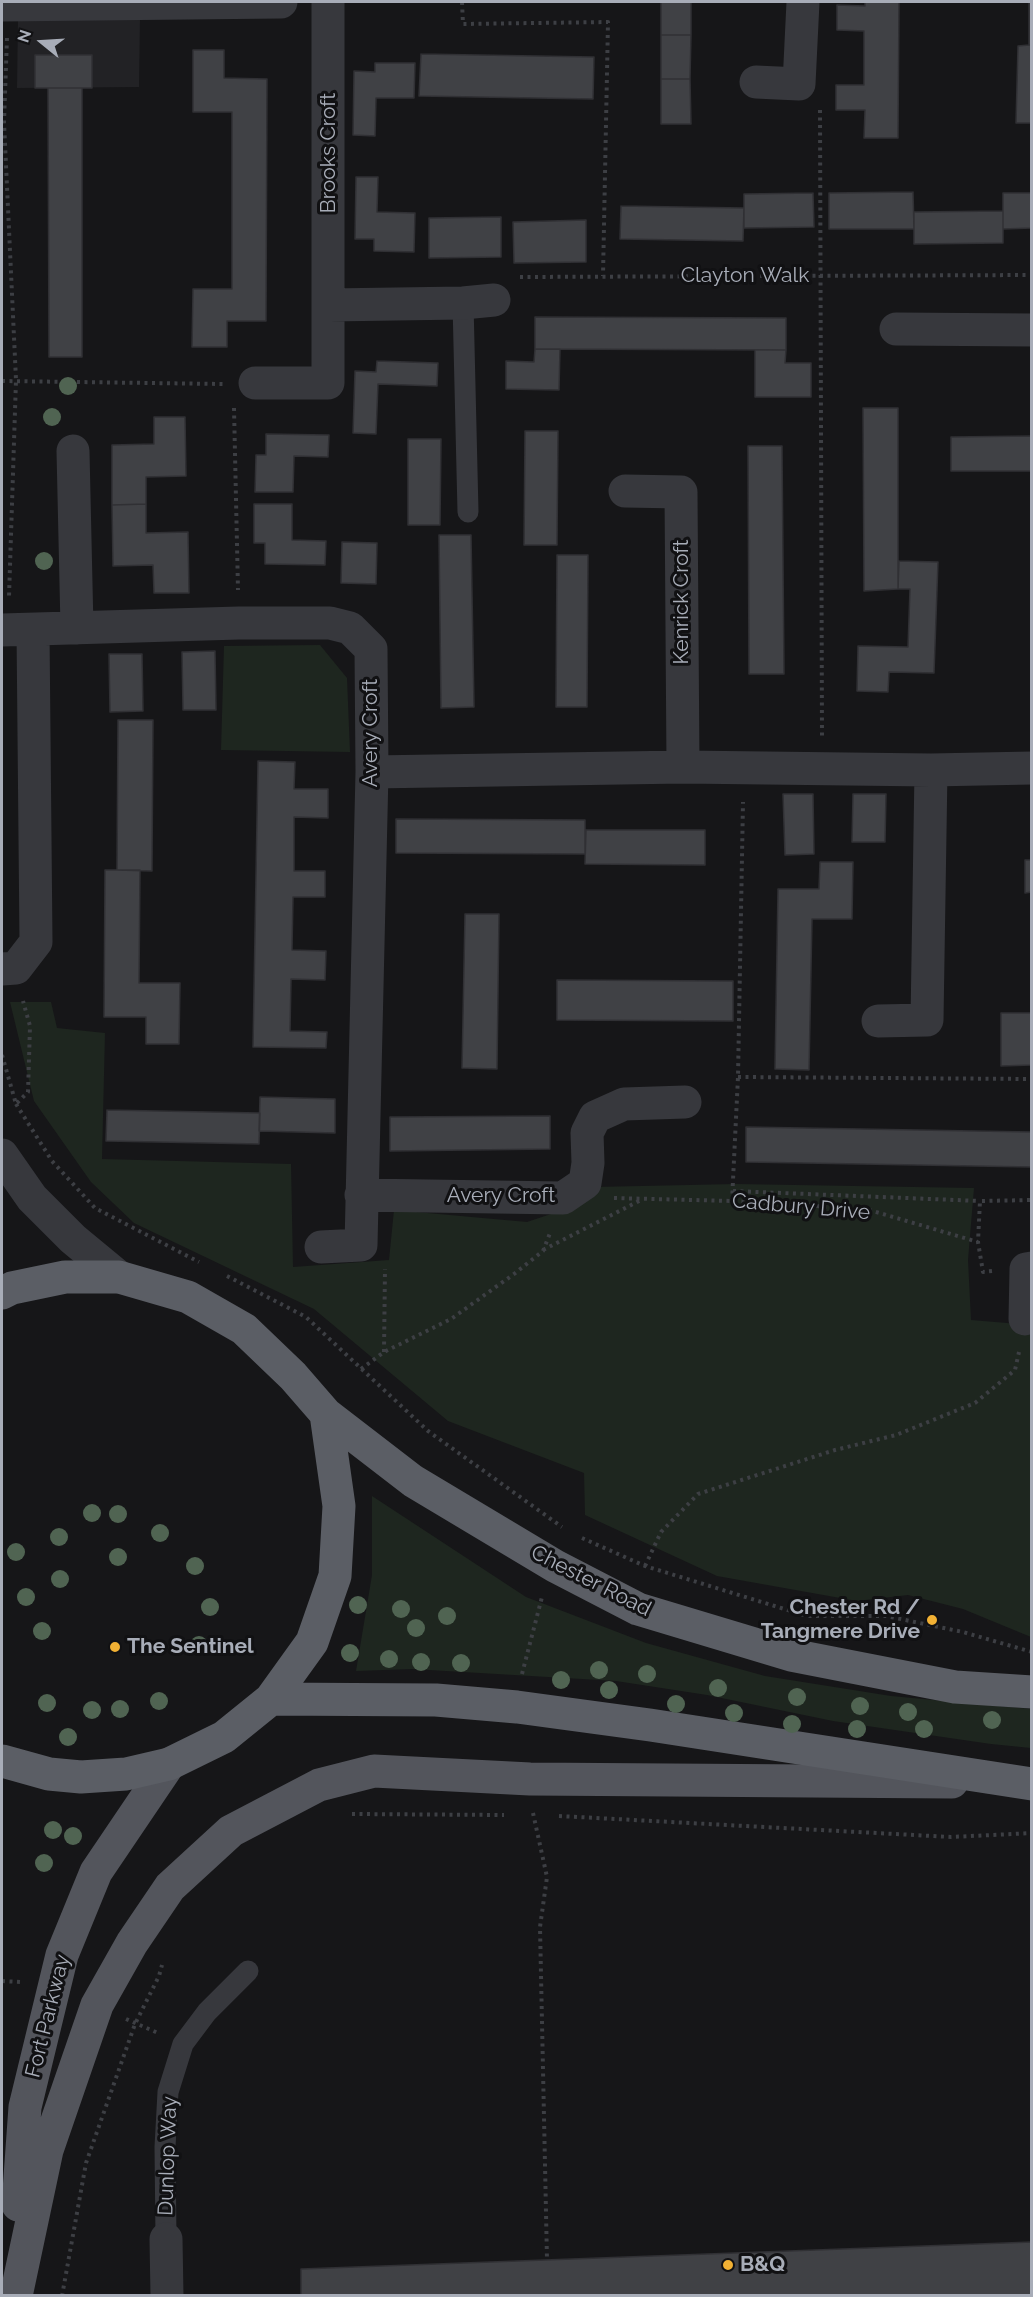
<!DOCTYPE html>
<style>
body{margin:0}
#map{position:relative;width:1033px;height:2297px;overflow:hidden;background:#161618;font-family:Raleway,sans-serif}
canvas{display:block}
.frame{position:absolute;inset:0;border:3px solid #a8adb8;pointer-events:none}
.north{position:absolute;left:12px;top:12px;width:60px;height:60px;-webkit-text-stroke:4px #111113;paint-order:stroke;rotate:288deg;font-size:16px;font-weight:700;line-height:24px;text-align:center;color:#a8adb8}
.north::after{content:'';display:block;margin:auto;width:21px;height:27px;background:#a8adb8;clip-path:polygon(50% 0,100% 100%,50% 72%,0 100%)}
</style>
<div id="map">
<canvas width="1033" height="2297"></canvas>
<div class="frame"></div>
<div class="north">N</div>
</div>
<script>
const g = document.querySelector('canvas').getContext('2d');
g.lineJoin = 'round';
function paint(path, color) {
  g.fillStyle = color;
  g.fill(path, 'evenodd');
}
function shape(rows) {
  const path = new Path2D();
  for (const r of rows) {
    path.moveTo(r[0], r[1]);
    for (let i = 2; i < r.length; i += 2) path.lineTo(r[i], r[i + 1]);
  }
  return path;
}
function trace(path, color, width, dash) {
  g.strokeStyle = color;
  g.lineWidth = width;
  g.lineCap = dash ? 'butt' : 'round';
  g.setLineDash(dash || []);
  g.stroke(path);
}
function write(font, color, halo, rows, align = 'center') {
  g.font = font + ' Raleway,sans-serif';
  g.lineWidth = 6;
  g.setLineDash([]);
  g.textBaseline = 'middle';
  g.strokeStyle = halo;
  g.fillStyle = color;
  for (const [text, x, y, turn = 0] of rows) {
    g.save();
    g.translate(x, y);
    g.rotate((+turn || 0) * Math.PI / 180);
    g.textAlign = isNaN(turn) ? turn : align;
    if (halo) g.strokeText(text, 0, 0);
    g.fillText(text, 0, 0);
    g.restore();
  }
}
paint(shape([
 [140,17,139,87,17,88,18,19]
]), '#222225');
paint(shape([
 [320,645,347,678,350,752,221,750,224,646],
 [10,1002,51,1002,57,1028,105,1033,102,1159,291,1164,293,1267,389,1260,394,1210,527,1222,554,1213,594,1187,736,1184,974,1188,968,1260,971,1320,1031,1325,1031,1637,963,1609,908,1595,857,1601,717,1576,585,1515,584,1473,448,1421,314,1309,134,1223,91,1182,34,1101],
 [372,1496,526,1597,646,1643,765,1676,891,1696,1031,1709,1031,1748,991,1744,833,1721,707,1695,616,1681,412,1669,356,1671,372,1575]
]), '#1e261f');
const building = shape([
 [661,2,691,2,691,35,661,35,661,2],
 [865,2,899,2,898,138,864,138,865,110,836,110,836,85,864,85,864,31,837,30,837,5,865,6,865,2],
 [1029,2,1032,2,1032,45,1029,45,1029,2],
 [661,35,691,35,690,79,661,79,661,35],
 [1029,45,1032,45,1032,123,1016,123,1018,46,1029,45],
 [193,50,224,50,224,78,267,79,266,321,227,321,227,347,192,347,193,289,232,289,232,112,193,112,193,50],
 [421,54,594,57,593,99,419,96,421,54],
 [35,55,92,55,92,88,35,88,35,55],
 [375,63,415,63,414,98,376,98,375,136,353,135,354,71,375,72,375,63],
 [661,79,690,79,691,124,661,124,661,79],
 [48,88,82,88,82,357,49,357,48,88],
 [356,177,378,177,377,212,415,213,414,252,374,251,374,239,355,239,356,177],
 [913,192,914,229,829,229,829,193,913,192],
 [813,193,814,227,744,228,744,194,813,193],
 [1003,193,1032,193,1032,228,1003,229,1003,193],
 [621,206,744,208,743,241,620,239,621,206],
 [1003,211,1003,243,914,244,914,212,1003,211],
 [501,217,501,257,429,258,429,218,501,217],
 [586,220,586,262,514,263,513,222,586,220],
 [535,317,786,318,786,350,535,349,535,317],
 [535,349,560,349,559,390,506,389,506,361,534,362,535,349],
 [755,350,786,350,785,363,811,363,811,397,755,397,755,350],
 [377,361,438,363,437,386,378,384,376,434,353,433,355,371,376,372,377,361],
 [863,408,898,408,898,589,864,591,863,408],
 [154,417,185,417,186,476,146,477,146,504,112,505,112,445,154,444,154,417],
 [525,431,558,431,557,545,524,545,525,431],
 [266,434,329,435,328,457,294,456,293,492,255,492,256,455,266,455,266,434],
 [1032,436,1032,471,951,471,951,437,1032,436],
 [408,439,441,439,440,525,408,525,408,439],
 [748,446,782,446,784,674,749,674,748,446],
 [146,504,146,533,188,532,189,593,154,593,153,565,113,566,112,505,146,504],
 [254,504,292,504,292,540,326,541,325,565,265,564,265,543,254,543,254,504],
 [439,535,471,535,474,707,441,708,439,535],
 [342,542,377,543,376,584,341,583,342,542],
 [557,555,588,555,587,707,556,707,557,555],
 [899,561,938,562,934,673,889,672,888,692,857,691,858,646,908,647,910,589,898,589,899,561],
 [215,651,216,710,183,710,182,652,215,651],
 [109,654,142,654,143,711,110,712,109,654],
 [118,720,153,720,152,871,117,870,118,720],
 [258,761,295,762,294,789,328,789,328,818,294,817,294,871,325,871,325,897,293,897,292,950,326,951,325,980,291,979,290,1031,327,1032,326,1048,253,1047,258,761],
 [783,794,813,794,814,854,785,855,783,794],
 [853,794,886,794,885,842,852,842,853,794],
 [396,819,585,820,585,854,396,853,396,819],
 [586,830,705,830,705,865,585,864,586,830],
 [1025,860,1032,860,1032,892,1025,893,1025,860],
 [820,862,853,862,852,919,812,919,809,1070,775,1069,778,889,819,889,820,862],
 [105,870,140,870,139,983,180,983,179,1044,146,1044,146,1017,104,1017,105,870],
 [465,914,499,914,497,1069,462,1068,465,914],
 [557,980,733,981,733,1021,557,1020,557,980],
 [1001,1013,1032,1013,1032,1065,1001,1066,1001,1013],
 [260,1097,335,1099,335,1133,259,1131,260,1097],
 [107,1110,260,1113,259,1144,106,1141,107,1110],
 [550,1116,550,1149,390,1151,390,1117,550,1116],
 [746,1127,1032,1132,1032,1167,746,1162,746,1127],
 [1032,2242,1032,2296,301,2296,301,2269,1032,2242]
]);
paint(building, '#404145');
trace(building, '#303034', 1.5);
trace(shape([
 [462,2,463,24,608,22,603,276],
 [7,38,4,122,16,380,9,597],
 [820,110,822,736],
 [520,277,1032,275],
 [2,381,223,384],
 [234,408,238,590],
 [2,1055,16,1104,28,1092,30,1026,23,1001],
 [738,1077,1032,1079],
 [16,1104,52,1161,95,1208,199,1262],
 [733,1191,980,1201],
 [614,1198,732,1201,866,1209,978,1242],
 [732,1201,738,1077,743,802],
 [543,1250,641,1200],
 [992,1271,983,1272,978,1242,980,1201,1032,1200],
 [227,1276,306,1317,428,1431,562,1527],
 [384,1352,385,1269],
 [361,1369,384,1352,451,1319,514,1274,543,1251,550,1233],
 [582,1538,645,1566,807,1616,886,1616,963,1632,1032,1652],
 [645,1566,661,1532,698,1494,835,1450,896,1435,975,1403,1015,1370,1019,1352],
 [522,1674,542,1597],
 [533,1813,547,1877,540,1927,547,2260],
 [352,1814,504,1815],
 [559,1816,951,1837,1032,1833],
 [2,1981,20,1982],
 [126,2019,158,2033],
 [62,2296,86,2163,135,2024,159,1976,162,1965]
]), '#3d3f44', 4, [3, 4.5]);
trace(shape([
 [463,303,468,512],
 [166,2239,165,2147,168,2092,183,2044,207,2012,248,1971]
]), '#37383d', 21);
trace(shape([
 [2,5,281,2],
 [756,82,799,84,803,2],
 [329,305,463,303,494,300],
 [896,329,1032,330],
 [255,383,328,383,328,2],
 [73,451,77,628],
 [625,491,681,492,683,767],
 [2,630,239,623,330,623,350,628,371,649,372,772,361,1245,321,1247],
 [372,772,683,767,931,770,1032,768],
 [2,969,16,968,36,942,33,630],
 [878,1021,927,1020,931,770],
 [361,1195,563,1198,585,1183,588,1163,587,1133,595,1117,624,1104,685,1102],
 [1025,1319,1026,1269,1032,1268],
 [166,2239,167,2296]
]), '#37383d', 33);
trace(shape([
 [2,1155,32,1198,73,1239,119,1277]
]), '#37383d', 33);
trace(shape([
 [18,2205,25,2107,62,1955,96,1872,169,1764],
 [16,2296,47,2150,97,2005,132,1943,170,1887,231,1831,319,1785,374,1771,530,1779,952,1782]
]), '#53555c', 33);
trace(shape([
 [2,1293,12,1288,65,1277,119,1277,188,1297,244,1329,293,1376,326,1414,413,1481,555,1566,638,1609,791,1655,955,1687,1032,1692],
 [271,1699,436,1700,517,1707,650,1725,1032,1784],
 [2,1761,49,1774,81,1777,126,1774,169,1764,224,1737,271,1699,312,1642,335,1576,339,1506,326,1414]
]), '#5b5e65', 33);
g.fillStyle = '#506452';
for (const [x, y] of [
 [68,386],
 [52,417],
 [44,561],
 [92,1513],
 [118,1514],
 [160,1533],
 [59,1537],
 [16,1552],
 [118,1557],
 [195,1566],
 [60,1579],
 [26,1597],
 [358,1605],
 [210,1607],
 [401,1609],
 [447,1616],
 [416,1628],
 [42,1631],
 [199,1645],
 [350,1653],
 [389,1659],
 [421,1662],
 [461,1663],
 [599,1670],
 [647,1674],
 [561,1680],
 [718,1688],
 [609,1690],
 [797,1697],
 [159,1701],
 [47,1703],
 [676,1704],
 [860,1706],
 [120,1709],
 [92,1710],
 [908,1712],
 [734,1713],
 [992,1720],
 [792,1724],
 [857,1729],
 [924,1729],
 [68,1737],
 [53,1830],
 [73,1836],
 [44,1863]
]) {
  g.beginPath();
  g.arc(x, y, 9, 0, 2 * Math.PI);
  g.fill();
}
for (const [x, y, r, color] of [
 [932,1620,6,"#f2b134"],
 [115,1647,6,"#f2b134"],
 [728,2265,6,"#f2b134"]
]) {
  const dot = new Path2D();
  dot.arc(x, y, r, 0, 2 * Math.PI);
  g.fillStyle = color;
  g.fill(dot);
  trace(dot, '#111113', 2);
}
write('21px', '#a8adb8', '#111113', [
 ["Brooks Croft",329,153,-90],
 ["Clayton Walk",745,276],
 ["Kenrick Croft",682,602,-90],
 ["Avery Croft",371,733,-90],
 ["Avery Croft",501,1196],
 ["Cadbury Drive",801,1207,5],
 ["Chester Road",591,1581,27],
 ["Fort Parkway",48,2016,-76],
 ["Dunlop Way",168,2156,-88]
]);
write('bold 21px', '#a8adb8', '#111113', [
 ["Chester Rd /",920,1608,"right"],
 ["Tangmere Drive",920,1632,"right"],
 ["The Sentinel",127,1647],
 ["B&Q",740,2265]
], 'left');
</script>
